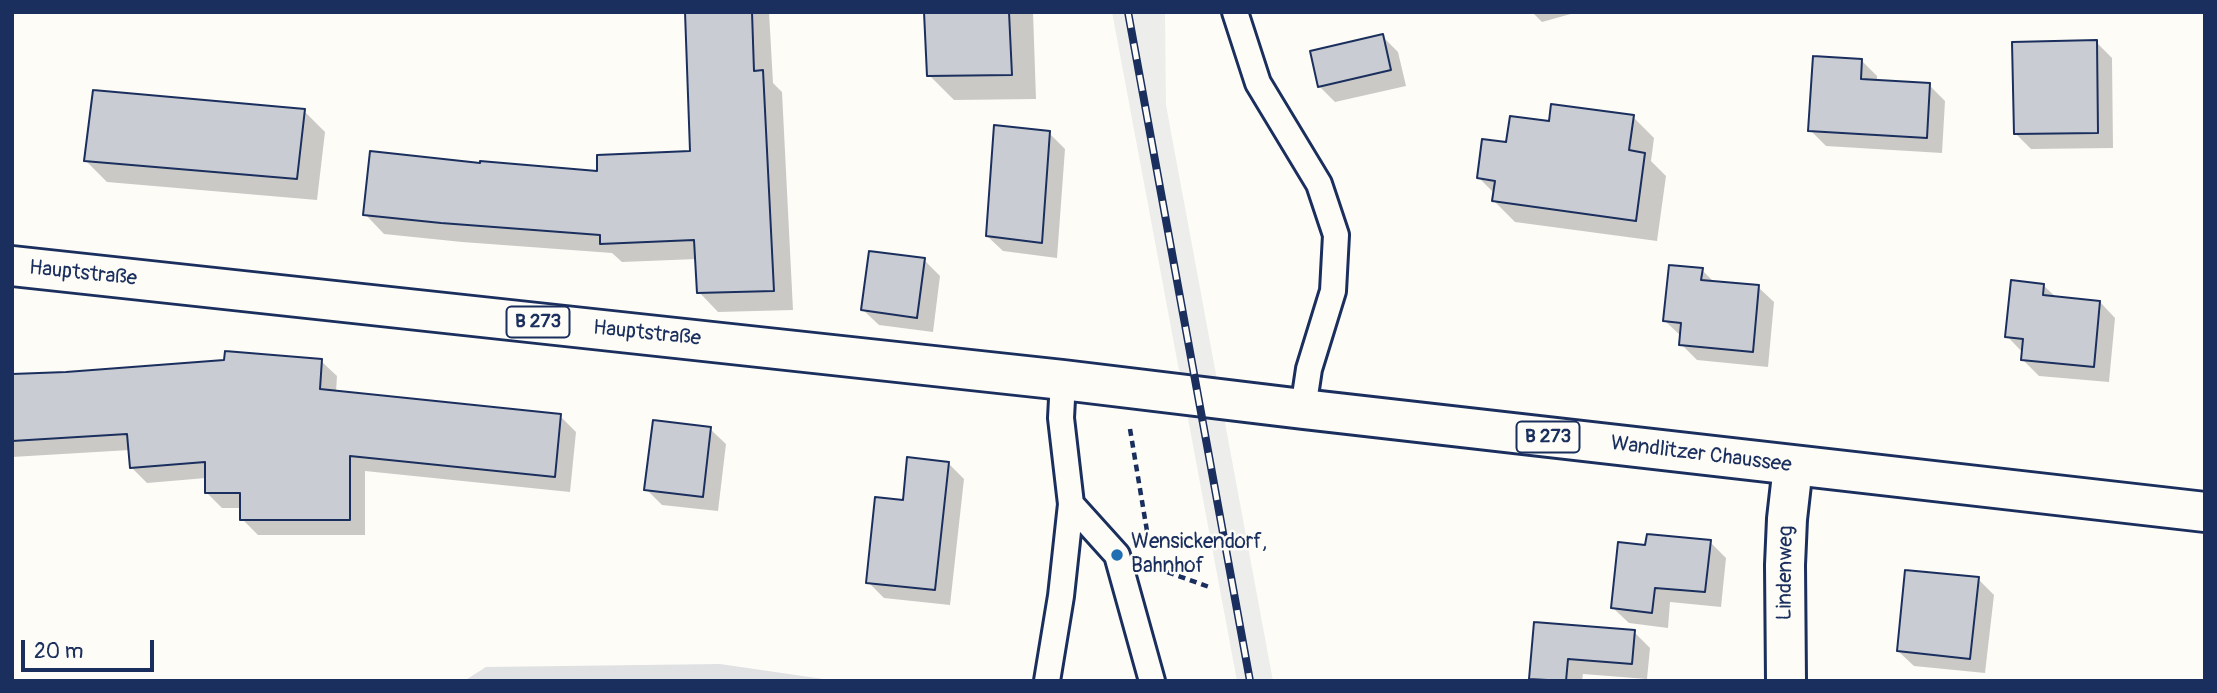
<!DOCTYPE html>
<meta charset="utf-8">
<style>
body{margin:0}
#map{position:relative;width:2217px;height:693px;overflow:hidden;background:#fdfcf7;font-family:Pangolin,sans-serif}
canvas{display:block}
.frame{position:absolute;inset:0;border:14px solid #1b2f5e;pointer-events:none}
.scale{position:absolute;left:21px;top:640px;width:133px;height:32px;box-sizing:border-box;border:4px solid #1b2f5e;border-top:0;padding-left:9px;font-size:21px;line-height:24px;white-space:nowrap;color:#1b2f5e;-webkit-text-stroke:5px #fdfcf7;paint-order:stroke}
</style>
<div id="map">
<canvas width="2217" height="693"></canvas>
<div class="frame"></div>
<div class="scale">20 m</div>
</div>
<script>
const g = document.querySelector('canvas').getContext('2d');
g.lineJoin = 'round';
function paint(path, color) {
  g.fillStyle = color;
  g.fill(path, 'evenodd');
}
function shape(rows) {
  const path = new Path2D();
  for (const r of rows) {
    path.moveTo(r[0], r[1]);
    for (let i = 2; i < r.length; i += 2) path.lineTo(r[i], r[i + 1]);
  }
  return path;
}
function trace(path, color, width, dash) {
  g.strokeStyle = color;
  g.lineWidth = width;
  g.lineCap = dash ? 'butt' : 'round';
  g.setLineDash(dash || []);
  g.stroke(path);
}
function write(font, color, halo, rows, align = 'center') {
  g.font = font + ' Pangolin,sans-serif';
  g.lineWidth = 5;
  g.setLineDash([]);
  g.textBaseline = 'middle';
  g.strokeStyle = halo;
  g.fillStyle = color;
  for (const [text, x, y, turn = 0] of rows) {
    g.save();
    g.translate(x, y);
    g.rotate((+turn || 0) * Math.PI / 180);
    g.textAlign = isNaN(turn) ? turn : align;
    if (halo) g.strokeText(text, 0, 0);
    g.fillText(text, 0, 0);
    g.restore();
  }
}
paint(shape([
 [1112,12,1165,12,1166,105,1273,681,1237,681]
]), '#edeeec');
paint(shape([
 [720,664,837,681,464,681,486,667]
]), '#e0e1e3');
paint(shape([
 [686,12,769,12,773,83,782,92,793,310,718,312,699,292,697,259,622,262,612,253,462,242,384,234,365,214,482,165,599,173,692,153],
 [926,12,1033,12,1036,99,954,100,929,75],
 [1532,12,1578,12,1542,22],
 [1382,36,1398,52,1406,86,1335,102,1319,86],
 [2096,42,2112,58,2113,148,2031,149,2015,133],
 [1861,60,1877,76,1877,82,1929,85,1945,101,1942,153,1826,146,1810,130],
 [304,111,325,132,317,200,107,182,86,161],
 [1633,117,1654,138,1651,161,1666,176,1657,241,1515,222,1494,201,1495,194,1479,178,1508,144,1551,123],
 [1049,133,1065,149,1057,258,1003,251,987,236],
 [924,260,940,276,933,332,879,325,863,310],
 [1702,270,1715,283,1758,287,1774,302,1768,367,1697,360,1681,344,1682,337,1665,321],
 [2043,285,2057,298,2100,302,2115,318,2109,382,2039,376,2023,360,2023,353,2007,336],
 [321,361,337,376,336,392,560,416,576,432,570,492,365,471,365,535,258,535,242,519,242,508,222,508,206,492,206,478,147,483,131,467,130,450,12,457,12,376],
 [710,429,726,444,718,511,662,505,646,489],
 [948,463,964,479,950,605,884,598,868,582,904,501],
 [1710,542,1726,558,1721,607,1670,602,1668,628,1629,623,1613,608,1647,547],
 [1978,579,1994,595,1985,673,1914,666,1898,651],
 [1535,624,1634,632,1650,648,1647,679,1583,674,1582,681,1533,681,1530,679]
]), '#0003');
const building = shape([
 [685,12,752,12,754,71,763,70,774,291,697,293,694,240,600,244,600,235,441,223,363,215,370,151,480,163,480,161,597,171,597,155,690,151,685,12],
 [924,12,1009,12,1012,75,927,76,924,12],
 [1383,34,1391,70,1318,87,1310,51,1383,34],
 [2097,40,2098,133,2014,134,2012,42,2097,40],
 [1813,56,1862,59,1861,79,1930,83,1927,138,1808,131,1813,56],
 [93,90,305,109,297,179,84,161,93,90],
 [1551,104,1634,115,1629,150,1645,153,1636,221,1492,201,1495,181,1477,178,1482,139,1506,142,1510,116,1549,121,1551,104],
 [994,125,1050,131,1042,243,986,236,994,125],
 [869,251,925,258,917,318,861,310,869,251],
 [1669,265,1703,268,1701,280,1759,285,1753,352,1679,345,1681,323,1663,321,1669,265],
 [2011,280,2044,284,2043,295,2100,301,2094,367,2021,360,2023,339,2005,337,2011,280],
 [225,351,322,359,320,389,561,414,555,477,350,456,350,520,240,520,240,493,205,493,205,462,130,468,127,434,12,441,12,374,66,372,224,360,225,351],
 [653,420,711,427,703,497,644,490,653,420],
 [907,457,949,462,935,590,866,583,875,497,903,500,907,457],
 [1647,534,1711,540,1705,592,1655,588,1652,613,1611,608,1618,542,1645,545,1647,534],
 [1905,570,1979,577,1970,659,1897,651,1905,570],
 [1534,622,1635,630,1632,664,1568,659,1566,681,1529,679,1534,622]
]);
paint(building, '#c9ccd3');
trace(building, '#1b2f5e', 2);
const service = shape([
 [1235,12,1258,83,1319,184,1336,235,1333,291,1309,369,1303,409],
 [1071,504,1117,555,1152,681],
 [1047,681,1061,596,1071,504,1061,418,1063,380]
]);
const minor = shape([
 [1786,681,1785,565,1787,519,1793,466]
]);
const primary = shape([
 [12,266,1063,380,1303,409,2205,512]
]);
trace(service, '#1b2f5e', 30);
trace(minor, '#1b2f5e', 44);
trace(primary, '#1b2f5e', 44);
trace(shape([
 [1130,429,1148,537],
 [1156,568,1212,588]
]), '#1b2f5e', 4.5, [7, 5]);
trace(service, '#fdfcf7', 24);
trace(minor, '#fdfcf7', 38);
trace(primary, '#fdfcf7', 38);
const rail = shape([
 [1128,12,1250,681]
]);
trace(rail, '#1b2f5e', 8);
trace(rail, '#fdfcf7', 5, [16]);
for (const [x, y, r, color] of [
 [1117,555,7,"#1f6fb2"]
]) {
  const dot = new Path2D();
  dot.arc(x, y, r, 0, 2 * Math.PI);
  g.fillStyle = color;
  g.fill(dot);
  trace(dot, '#fdfcf7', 2.5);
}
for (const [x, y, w] of [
 [538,322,63],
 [1548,437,63]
]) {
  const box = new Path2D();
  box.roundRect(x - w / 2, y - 15.5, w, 31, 5);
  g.fillStyle = '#fdfcf7';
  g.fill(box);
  trace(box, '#1b2f5e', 2);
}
write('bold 19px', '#1b2f5e', null, [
 ["B 273",538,322],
 ["B 273",1548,437]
]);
write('21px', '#1b2f5e', '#fdfcf7', [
 ["Hauptstraße",83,274,6],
 ["Hauptstraße",647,334,6],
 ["Wandlitzer Chaussee",1701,455,7],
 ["Lindenweg",1786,573,-89]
]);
write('21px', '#1b2f5e', '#fdfcf7', [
 ["Wensickendorf,",1131,543],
 ["Bahnhof",1131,567]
], 'left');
</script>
